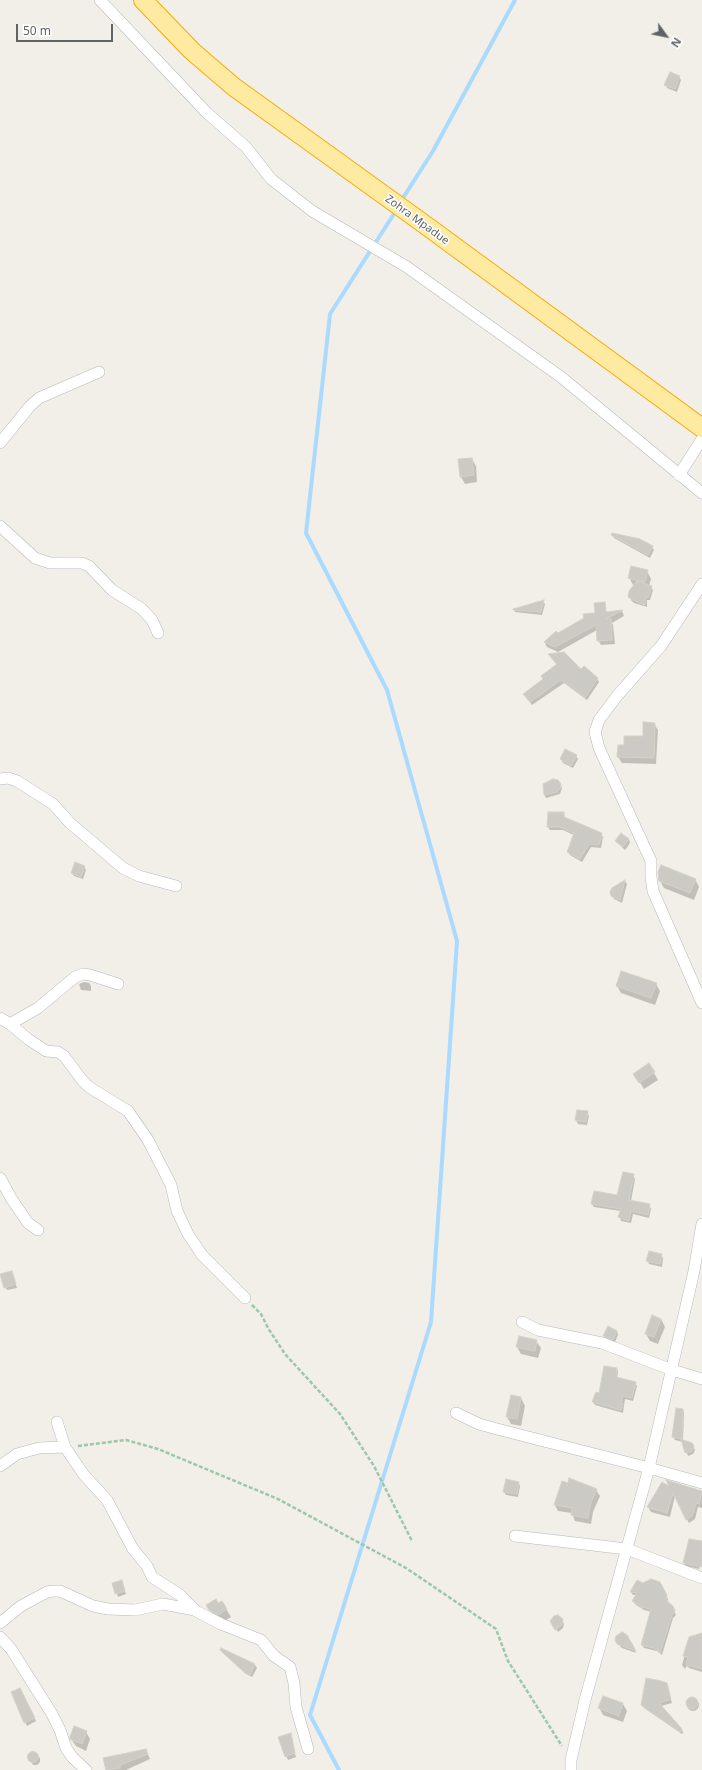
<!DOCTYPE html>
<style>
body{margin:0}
#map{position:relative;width:702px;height:1770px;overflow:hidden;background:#f1efe8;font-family:"Noto Sans",sans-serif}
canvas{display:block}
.north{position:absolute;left:646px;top:16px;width:40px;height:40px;-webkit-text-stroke:3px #fff;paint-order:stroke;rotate:123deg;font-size:11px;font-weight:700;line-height:16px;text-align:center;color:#5f6368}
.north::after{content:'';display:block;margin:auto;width:14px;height:18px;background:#5f6368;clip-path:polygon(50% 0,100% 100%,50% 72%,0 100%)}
.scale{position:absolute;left:16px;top:24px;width:97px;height:18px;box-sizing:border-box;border:2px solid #5f6368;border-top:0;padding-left:5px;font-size:12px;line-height:14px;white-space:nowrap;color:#5f6368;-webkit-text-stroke:3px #fff;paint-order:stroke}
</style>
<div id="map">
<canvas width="702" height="1770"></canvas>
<div class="north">N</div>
<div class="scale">50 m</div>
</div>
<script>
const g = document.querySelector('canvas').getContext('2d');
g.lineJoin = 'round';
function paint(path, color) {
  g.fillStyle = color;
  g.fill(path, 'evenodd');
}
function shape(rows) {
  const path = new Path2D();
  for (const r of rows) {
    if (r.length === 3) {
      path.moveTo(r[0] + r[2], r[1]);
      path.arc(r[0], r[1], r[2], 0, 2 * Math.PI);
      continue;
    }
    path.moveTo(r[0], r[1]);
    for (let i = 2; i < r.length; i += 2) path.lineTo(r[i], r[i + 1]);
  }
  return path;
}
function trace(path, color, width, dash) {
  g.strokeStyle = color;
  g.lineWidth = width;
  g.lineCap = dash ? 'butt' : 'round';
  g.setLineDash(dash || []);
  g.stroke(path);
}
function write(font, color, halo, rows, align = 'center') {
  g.font = font + ' "Noto Sans",sans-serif';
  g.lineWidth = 3;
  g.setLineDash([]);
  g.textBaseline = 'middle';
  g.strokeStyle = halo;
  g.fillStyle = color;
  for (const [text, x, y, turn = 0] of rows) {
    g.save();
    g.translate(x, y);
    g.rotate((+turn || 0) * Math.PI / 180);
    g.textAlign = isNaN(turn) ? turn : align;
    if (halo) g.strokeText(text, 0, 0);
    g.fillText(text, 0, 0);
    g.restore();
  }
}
paint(shape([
 [679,77,681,80,677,92,667,88,666,85],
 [472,459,476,466,477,482,465,484,461,477],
 [612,535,652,547,654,550,650,558,614,538],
 [647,571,651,579,649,586,653,590,650,600,647,600,647,607,634,603,631,600,629,596,635,585,633,585,629,577],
 [543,601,545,604,542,615,515,612,514,610],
 [604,603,607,613,622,611,624,616,612,623,613,625,615,644,601,645,598,640,597,630,558,652,547,647,545,643,556,633,557,634,597,614],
 [551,658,597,679,599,682,587,700,564,683,532,705,526,697,557,665],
 [654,724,658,730,656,764,622,763,618,757,619,746,625,746,644,737],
 [576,756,578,759,573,768,563,763,561,759],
 [558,780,562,788,560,794,546,798,544,794],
 [549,813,564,813,565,819,601,834,603,837,601,848,591,847,582,862,570,855,568,852,574,835,563,830,550,830,548,827],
 [629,839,630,843,625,850,616,841],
 [84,867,86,870,83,879,74,876,72,873],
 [695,879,699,887,694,900,664,888,660,881],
 [625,881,627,884,622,903,614,899,612,895,613,888],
 [84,982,89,983,91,986,91,991,81,990,79,984],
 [656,984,660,991,655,1005,621,993,617,986],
 [654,1073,658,1080,644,1089,639,1081],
 [578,1111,587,1112,589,1116,587,1125,578,1124,576,1120],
 [633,1175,635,1179,631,1201,649,1205,651,1209,649,1218,633,1214,631,1223,621,1221,620,1217,621,1211,594,1207,592,1204,618,1196],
 [661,1255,663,1258,662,1267,649,1264,648,1261],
 [12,1272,17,1288,7,1290,5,1287],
 [661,1319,665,1327,658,1344,650,1341,646,1334],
 [617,1331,618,1335,615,1342,606,1339,604,1336],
 [536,1341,541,1348,538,1358,521,1354,517,1347],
 [617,1369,618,1372,617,1379,635,1383,637,1386,633,1401,625,1399,623,1413,595,1405,593,1402],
 [511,1397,521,1398,525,1406,521,1426,511,1424,507,1417],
 [683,1410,684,1413,683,1441,691,1444,695,1450,693,1454,688,1456,683,1442,675,1440,673,1437],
 [518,1482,520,1486,518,1497,506,1495,504,1492],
 [668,1482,702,1492,702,1508,698,1507,695,1519,689,1523,675,1496,670,1517,651,1512,648,1507,663,1483,672,1489],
 [562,1483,596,1490,600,1496,593,1512,591,1524,575,1521,572,1513,558,1511,555,1505],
 [702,1545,702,1557,699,1569,686,1566,684,1563],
 [659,1583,668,1599,667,1603,674,1611,676,1615,673,1618,662,1655,657,1651,644,1648,642,1645,652,1612,644,1610,635,1604,633,1601,636,1595,633,1595,631,1592,643,1585],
 [113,1584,123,1585,126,1594,118,1597],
 [222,1602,231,1617,223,1622,214,1617,208,1605,218,1604],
 [562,1620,564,1624,563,1628,558,1632,551,1621],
 [625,1634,636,1653,622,1648,619,1645,617,1642],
 [690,1637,702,1638,702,1672,689,1668,687,1666,685,1669,682,1665],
 [221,1649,255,1665,257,1668,252,1677,246,1674,223,1653],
 [666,1684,672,1703,661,1706,682,1729,683,1733,682,1734,644,1708,642,1705],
 [20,1689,36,1721,27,1726,20,1712],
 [603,1697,623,1704,627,1711,623,1722,603,1715,599,1707],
 [693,1705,6],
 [86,1732,90,1739,86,1751,76,1746,71,1739],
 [290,1735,296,1757,288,1760,279,1738],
 [146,1750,150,1759,126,1770,107,1770,105,1759],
 [33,1752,40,1758,40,1762,37,1765,33,1765,29,1757,30,1754]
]), '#0003');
trace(shape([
 [401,201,433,151,515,0],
 [339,1770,310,1715,431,1322,457,941,387,690,306,533,330,314,397,209]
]), '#aadaff', 4);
const building = shape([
 [670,72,680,76,675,89,664,85,670,72],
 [472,458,474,475,460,477,458,459,472,458],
 [612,533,640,539,653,546,648,555,611,535,612,533],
 [631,566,648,570,645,582,628,578,631,566],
 [637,581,652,586,648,598,646,597,645,605,631,599,628,597,629,591,637,581],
 [544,600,541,612,513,610,513,609,544,600],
 [605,602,606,612,623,610,606,619,611,619,612,640,597,641,596,625,555,647,544,642,556,631,558,633,584,618,583,614,595,613,594,603,605,602],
 [564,652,581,669,584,666,598,678,585,698,561,680,530,702,523,694,543,679,541,676,557,664,548,654,564,652],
 [643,722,655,723,654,758,617,757,618,745,624,745,624,736,643,736,643,722],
 [565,749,577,755,571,766,560,759,565,749],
 [553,779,558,780,561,784,560,789,557,792,544,795,543,784,553,779],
 [548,812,564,812,564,817,602,833,599,845,589,844,580,859,567,852,574,833,560,827,547,827,548,812],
 [621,833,629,839,623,847,615,841,621,833],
 [75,862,85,866,81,877,71,873,75,862],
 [661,865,696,879,690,893,659,881,658,872,661,865],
 [625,880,620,900,611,896,610,892,612,888,625,880],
 [621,971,657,983,651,998,616,986,621,971],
 [649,1063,655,1072,639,1083,633,1074,649,1063],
 [577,1110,588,1111,586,1122,575,1120,577,1110],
 [623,1172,634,1174,629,1200,650,1204,648,1215,631,1211,629,1221,618,1217,621,1209,591,1204,594,1191,617,1195,623,1172],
 [649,1251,662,1254,660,1264,646,1261,649,1251],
 [12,1271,16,1284,4,1288,0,1274,12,1271],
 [652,1315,661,1319,654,1337,645,1334,652,1315],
 [608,1326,617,1331,613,1340,603,1336,608,1326],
 [519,1336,537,1340,535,1351,516,1347,519,1336],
 [604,1366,617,1368,616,1377,636,1382,632,1398,623,1396,621,1403,623,1404,621,1410,592,1402,596,1392,599,1393,604,1366],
 [511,1395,521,1397,517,1419,506,1417,511,1395],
 [676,1408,683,1409,682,1439,672,1437,676,1408],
 [681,1439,692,1443,694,1446,692,1451,685,1453,681,1439],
 [569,1478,597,1489,590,1505,588,1518,571,1515,572,1508,554,1505,562,1481,568,1483,569,1478],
 [506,1479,519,1482,517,1494,503,1492,506,1479],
 [666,1480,702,1491,699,1504,696,1503,692,1516,686,1520,673,1493,667,1513,647,1507,662,1482,669,1486,666,1480],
 [689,1539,702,1541,702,1567,683,1563,689,1539],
 [651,1579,660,1582,667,1595,666,1600,673,1606,675,1611,672,1615,660,1653,654,1648,641,1645,651,1609,641,1607,641,1606,632,1601,637,1593,630,1592,637,1580,643,1583,651,1579],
 [122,1580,125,1591,115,1594,112,1583,122,1580],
 [216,1599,218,1603,222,1601,227,1609,218,1615,209,1610,206,1605,216,1599],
 [558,1615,563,1619,562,1625,555,1630,550,1621,554,1616,558,1615],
 [622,1632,627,1635,636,1651,617,1644,615,1640,616,1636,622,1632],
 [702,1633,702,1669,686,1665,688,1657,683,1656,689,1637,702,1633],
 [221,1648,255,1664,250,1675,243,1671,220,1650,221,1648],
 [646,1678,661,1681,667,1683,671,1699,659,1703,682,1729,680,1732,641,1705,646,1678],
 [20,1688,35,1718,24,1723,11,1692,20,1688],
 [603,1696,623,1703,619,1716,598,1708,603,1696],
 [692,1703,6],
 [74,1726,87,1731,82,1744,70,1739,70,1737,74,1726],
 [291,1733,295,1753,285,1757,278,1737,291,1733],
 [146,1749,148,1754,120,1765,120,1768,106,1770,103,1758,146,1749],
 [33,1757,5.5]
]);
paint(building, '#cccac5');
trace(building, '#d6d1c6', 1);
const minor = shape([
 [100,0,207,113,246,147,271,179,312,211,407,267,561,377,702,493],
 [0,443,30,406,39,398,99,372],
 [679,475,702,439],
 [0,526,35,558,50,563,82,563,89,566,112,590,142,609,152,620,158,633],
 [702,584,661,646,617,696,599,720,595,732,599,748,651,861,651,877,653,891,702,1003],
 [0,779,8,778,17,781,53,804,70,823,123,868,139,876,176,886],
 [0,1018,10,1024,28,1039,46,1051,58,1052,64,1056,82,1080,89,1087,128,1111,148,1140,171,1185,177,1211,188,1234,202,1255,245,1298],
 [10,1024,38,1008,75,977,83,974,90,975,118,984],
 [0,1178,11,1198,28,1223,38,1230],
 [522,1322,538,1330,602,1343,672,1370,702,1379],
 [456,1413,479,1424,497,1429,649,1468,702,1483],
 [57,1422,65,1447,84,1475,107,1500,133,1549,147,1566,152,1577,180,1595,196,1611,221,1624,261,1640,274,1656,290,1667,294,1683,296,1707,308,1749],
 [0,1466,17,1454,39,1448,65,1447],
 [515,1536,627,1549,702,1578],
 [0,1623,21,1606,47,1592,54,1591,60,1591,93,1606,108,1609,135,1610,163,1604,195,1610],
 [0,1637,11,1649,52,1714,60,1730,66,1748,72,1757,86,1770],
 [571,1770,571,1760,585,1700,649,1468,694,1271,702,1224]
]);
const trunk = shape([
 [143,0,192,51,234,87,424,224,702,428]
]);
trace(minor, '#b5b8bc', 12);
trace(trunk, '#f9ab00', 20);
trace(shape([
 [252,1305,261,1314,268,1328,285,1354,340,1414,374,1466,412,1541],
 [78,1446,126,1440,158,1449,278,1499,406,1568,496,1629,508,1661,562,1746]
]), '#9cc7a9', 2.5, [4, 2]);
trace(minor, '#fff', 11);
trace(trunk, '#feeaa1', 18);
write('11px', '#5f6368', '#fff', [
 ["Zohra Mpadue",417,220,36]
]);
</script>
